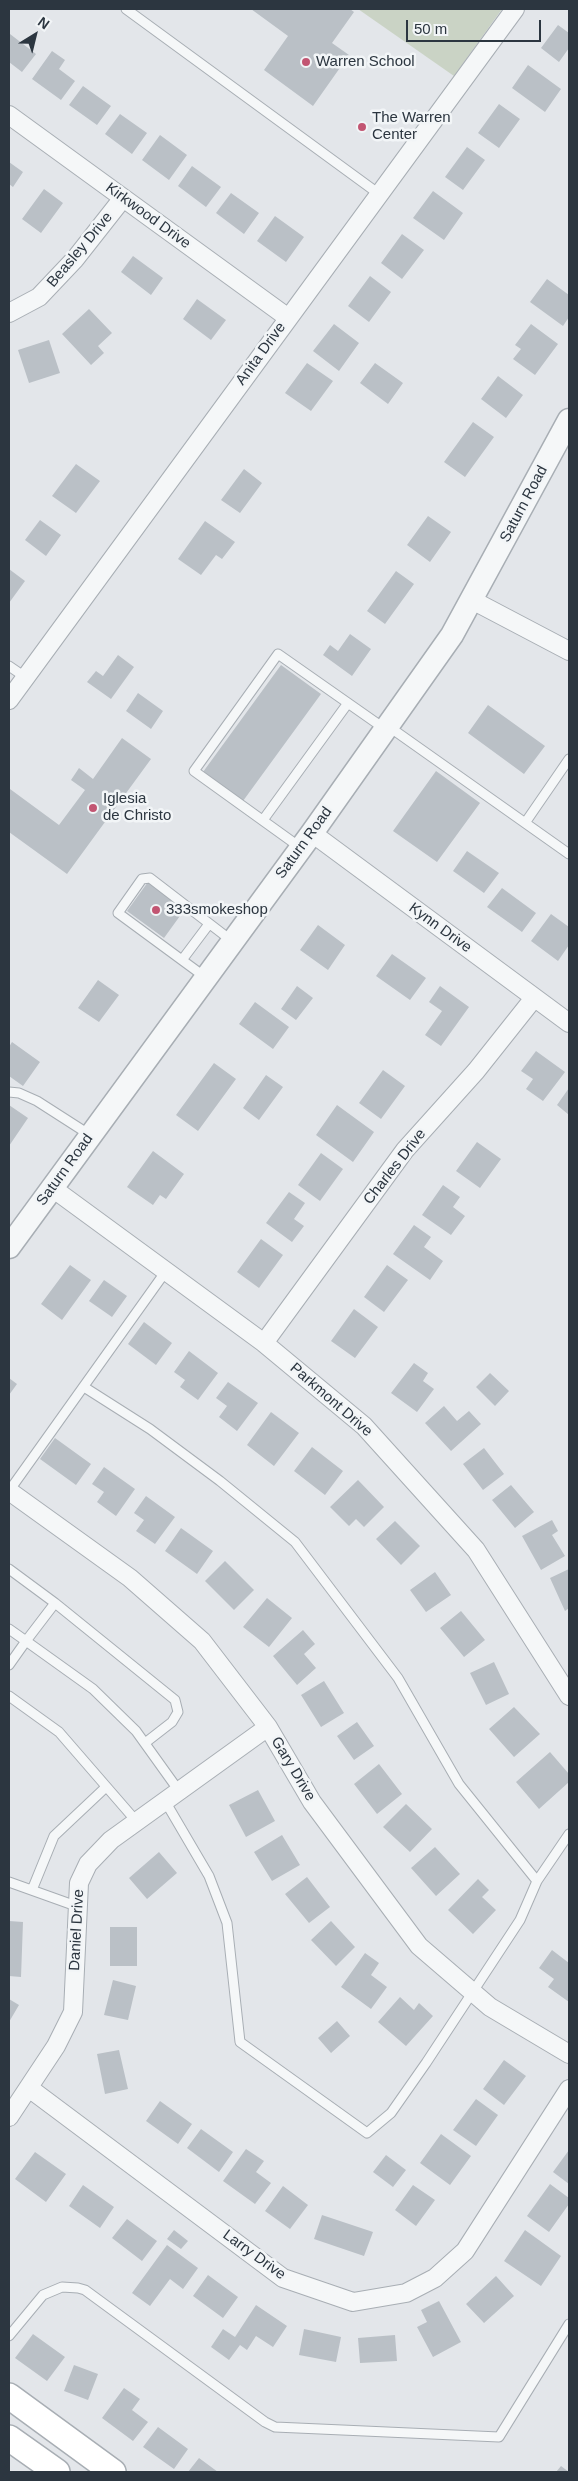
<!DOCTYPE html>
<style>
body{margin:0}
#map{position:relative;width:578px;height:2481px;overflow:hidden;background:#e3e6ea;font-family:Helvetica,sans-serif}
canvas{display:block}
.frame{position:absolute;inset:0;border:10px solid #2c3640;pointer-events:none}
.north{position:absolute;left:10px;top:10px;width:50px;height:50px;-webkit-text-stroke:4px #f2f5f7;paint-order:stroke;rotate:36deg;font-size:14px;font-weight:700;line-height:20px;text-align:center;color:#2c3640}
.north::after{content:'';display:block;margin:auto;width:18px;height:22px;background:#2c3640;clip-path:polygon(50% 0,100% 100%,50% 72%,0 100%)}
.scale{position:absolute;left:406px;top:20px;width:135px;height:22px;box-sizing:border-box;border:2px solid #2c3640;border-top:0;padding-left:6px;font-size:15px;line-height:18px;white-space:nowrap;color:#2c3640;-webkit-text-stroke:4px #f2f5f7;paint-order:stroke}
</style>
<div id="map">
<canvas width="578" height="2481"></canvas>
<div class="frame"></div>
<div class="north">N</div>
<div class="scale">50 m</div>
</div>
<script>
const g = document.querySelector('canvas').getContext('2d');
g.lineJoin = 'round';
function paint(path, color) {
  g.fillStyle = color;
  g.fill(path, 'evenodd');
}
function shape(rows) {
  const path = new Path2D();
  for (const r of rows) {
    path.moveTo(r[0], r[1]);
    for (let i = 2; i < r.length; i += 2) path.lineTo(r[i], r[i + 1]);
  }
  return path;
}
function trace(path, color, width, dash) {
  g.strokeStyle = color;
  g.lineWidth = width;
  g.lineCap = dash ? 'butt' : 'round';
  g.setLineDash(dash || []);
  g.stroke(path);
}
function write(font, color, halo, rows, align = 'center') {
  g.font = font + ' Helvetica,sans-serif';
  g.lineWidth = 5;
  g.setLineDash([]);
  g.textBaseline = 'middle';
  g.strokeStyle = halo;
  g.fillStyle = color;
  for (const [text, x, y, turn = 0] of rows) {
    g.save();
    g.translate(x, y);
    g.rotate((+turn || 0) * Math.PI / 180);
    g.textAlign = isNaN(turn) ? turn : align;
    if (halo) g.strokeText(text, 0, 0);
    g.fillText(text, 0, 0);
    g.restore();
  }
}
paint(shape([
 [358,9,502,9,454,76]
]), '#cad3c5');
paint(shape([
 [251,9,350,9,354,12,332,43,349,55,313,106,264,70,288,36],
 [558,25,569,33,569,48,559,62,541,48],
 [10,34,36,54,22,72,9,62],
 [52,51,65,60,59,69,75,81,61,100,32,79],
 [528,65,561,89,545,112,512,88],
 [83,86,111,106,97,125,69,105],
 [499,104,520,119,499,148,478,133],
 [120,114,147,133,132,154,105,134],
 [160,135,187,155,169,180,142,160],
 [467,147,485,160,463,190,445,177],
 [9,162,23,172,13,187,9,184],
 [192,166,221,187,206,207,178,186],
 [44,189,63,203,41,233,22,219],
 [433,191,463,213,444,240,413,218],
 [231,193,259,213,244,234,216,213],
 [275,216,304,237,286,262,257,241],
 [402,234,424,250,402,279,381,263],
 [133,256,163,278,151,295,121,272],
 [370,276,391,292,369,322,348,306],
 [547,279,569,295,569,317,563,326,530,302],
 [197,299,226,320,211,340,183,319],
 [89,309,112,333,98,346,104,353,91,365,62,334],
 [334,324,359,343,339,371,313,351],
 [531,324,558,344,535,375,513,359,521,349,515,345],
 [49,340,60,373,29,383,18,350],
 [307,363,333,381,311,411,285,393],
 [375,363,403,383,388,404,360,383],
 [498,376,523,395,506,418,481,399],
 [473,422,494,437,465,477,444,462],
 [76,464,100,481,76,513,52,496],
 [244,469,262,483,240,513,221,500],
 [428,516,451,532,430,562,407,545],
 [40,520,61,535,46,556,25,540],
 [205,521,235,542,222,559,216,555,201,575,178,559],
 [9,569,25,581,9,603],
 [396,571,414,584,385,624,367,611],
 [350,634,371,649,352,676,323,655,330,645,338,651],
 [118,655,134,667,111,699,87,682,96,671,103,676],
 [281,665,321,694,243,801,203,772],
 [138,693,163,711,151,729,126,711],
 [488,705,545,746,524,774,468,733],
 [122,738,151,759,67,874,9,832,10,789,59,825,85,790,71,780,79,768,93,779],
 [436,771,480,803,437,862,393,831],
 [467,851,499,873,484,893,453,871],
 [148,882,185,909,164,938,127,911],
 [502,888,536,913,522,932,487,907],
 [551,914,569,927,569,945,558,961,531,941],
 [318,925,345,945,328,970,300,950],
 [392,954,426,978,410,1000,376,976],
 [98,980,119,995,99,1022,78,1008],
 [297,986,313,998,296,1020,281,1009],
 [440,986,469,1007,441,1046,425,1035,442,1011,429,1002],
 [255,1002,289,1027,273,1049,239,1024],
 [12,1042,40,1062,23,1086,9,1076,9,1047],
 [536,1051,565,1072,543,1101,526,1089,533,1079,521,1071],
 [214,1063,236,1079,198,1131,176,1115],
 [383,1070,405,1086,381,1119,359,1103],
 [266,1075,283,1087,259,1120,243,1108],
 [569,1088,569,1115,557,1105],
 [9,1105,28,1118,9,1146],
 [337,1105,374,1132,353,1162,316,1135],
 [477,1142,501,1159,480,1188,456,1171],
 [153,1151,184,1174,166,1199,160,1195,153,1205,127,1187],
 [321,1153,343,1169,320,1201,298,1185],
 [443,1185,460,1197,453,1207,465,1216,451,1235,422,1215],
 [289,1192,305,1203,294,1219,304,1226,292,1242,266,1223],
 [414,1225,431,1237,424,1247,443,1261,430,1280,393,1254],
 [261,1239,283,1255,259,1288,237,1272],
 [70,1265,91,1280,62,1320,41,1304],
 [387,1265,408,1280,384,1312,364,1297],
 [104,1280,127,1296,112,1317,89,1301],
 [354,1309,378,1327,355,1358,331,1341],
 [144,1322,172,1343,156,1365,128,1344],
 [189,1351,218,1373,198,1400,180,1387,185,1380,174,1372],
 [414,1363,428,1373,423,1381,434,1389,417,1412,391,1393],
 [490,1373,509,1391,495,1406,476,1387],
 [9,1378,17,1384,9,1395],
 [228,1382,258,1403,237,1431,219,1417,227,1406,216,1398],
 [444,1406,457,1421,469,1411,481,1424,451,1451,425,1423],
 [271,1412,299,1433,274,1466,247,1445],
 [55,1438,91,1464,76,1485,40,1459],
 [312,1447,343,1471,325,1495,294,1471],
 [484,1448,504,1474,483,1490,463,1464],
 [104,1467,135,1489,116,1516,97,1502,104,1492,92,1484],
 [358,1480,384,1507,364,1527,356,1519,349,1526,330,1507],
 [511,1485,534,1512,515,1528,492,1500],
 [146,1496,175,1517,155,1544,136,1531,144,1520,134,1513],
 [552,1520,558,1531,552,1535,565,1556,541,1570,522,1536],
 [395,1521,420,1546,401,1565,376,1539],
 [181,1528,213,1551,197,1574,165,1551],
 [225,1561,254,1590,234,1610,205,1581],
 [569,1569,569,1608,565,1611,550,1578],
 [435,1572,451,1595,426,1612,410,1590],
 [267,1598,292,1618,269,1647,243,1627],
 [461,1611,485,1640,464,1657,440,1628],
 [303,1630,315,1644,304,1654,316,1668,297,1685,273,1656],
 [494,1662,509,1694,486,1705,470,1673],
 [324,1681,344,1713,321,1727,301,1695],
 [514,1707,540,1734,514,1757,489,1729],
 [357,1722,374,1746,354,1760,337,1736],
 [550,1752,569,1774,569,1782,539,1809,516,1782],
 [379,1764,402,1794,377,1814,354,1784],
 [258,1790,275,1821,246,1837,229,1805],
 [406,1804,432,1829,410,1852,383,1827],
 [282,1835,300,1865,272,1881,254,1852],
 [435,1847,460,1874,436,1896,411,1868],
 [159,1852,177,1873,147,1899,129,1878],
 [307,1877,330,1907,309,1923,285,1894],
 [478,1879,489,1890,482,1897,496,1910,473,1934,448,1910],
 [9,1921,23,1922,21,1977,9,1976],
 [331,1921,355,1947,336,1966,311,1940],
 [110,1927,137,1927,137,1966,110,1966],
 [552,1950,569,1963,569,2002,548,1987,554,1979,539,1968],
 [365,1953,379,1963,371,1975,387,1987,371,2009,341,1987],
 [113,1980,136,1986,128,2020,104,2015],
 [400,1997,414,2010,419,2003,433,2016,406,2046,378,2022],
 [9,1999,19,2005,9,2022],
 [337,2021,350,2036,331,2053,318,2038],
 [119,2050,128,2089,105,2094,97,2054],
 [504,2060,526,2076,504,2105,483,2089],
 [476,2099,498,2115,476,2146,453,2130],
 [160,2101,192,2124,178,2144,146,2121],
 [201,2129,233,2152,219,2172,187,2148],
 [441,2134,471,2156,450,2185,420,2163],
 [246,2149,264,2161,256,2172,271,2183,255,2204,223,2181],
 [569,2150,569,2184,553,2172],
 [35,2152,66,2174,46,2202,15,2179],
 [386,2155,406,2170,393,2187,373,2172],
 [550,2184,569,2198,569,2204,549,2232,527,2216],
 [83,2185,114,2207,100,2228,69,2206],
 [413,2185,435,2200,416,2226,395,2210],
 [283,2186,308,2205,290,2229,265,2211],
 [322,2215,373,2232,364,2256,314,2239],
 [127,2219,157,2241,142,2261,112,2238],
 [174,2230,188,2241,181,2249,167,2239],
 [525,2230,561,2256,541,2286,504,2261],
 [167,2245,198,2268,183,2289,170,2279,150,2306,132,2293],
 [208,2275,238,2297,223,2318,193,2296],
 [496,2276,514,2296,484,2323,466,2304],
 [439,2301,461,2342,433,2357,417,2327,427,2322,421,2310],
 [256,2305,287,2326,273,2347,256,2336,247,2350,240,2345,229,2360,211,2347,223,2329,235,2337],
 [304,2329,341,2337,336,2362,299,2355],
 [33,2334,65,2357,47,2381,15,2358],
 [395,2335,397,2361,360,2363,358,2338],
 [74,2365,98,2374,88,2400,64,2391],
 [124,2388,140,2399,132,2410,148,2422,133,2441,102,2418],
 [158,2427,188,2449,174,2469,143,2447],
 [199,2458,218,2472,188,2472],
 [561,2466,569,2472,556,2472]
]), '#bac0c6');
const service = shape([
 [126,9,379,194],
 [9,666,25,677],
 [388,726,569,854],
 [263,820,348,703],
 [525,823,569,759],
 [301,848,194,771,278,654,385,729],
 [182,960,209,924],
 [205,977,118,913,142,879,150,878,232,941],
 [9,1092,19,1093,37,1101,90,1135],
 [84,1387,150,1429,220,1481,295,1542,398,1678,459,1784,537,1881],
 [9,1491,166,1271],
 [9,1569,55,1603,175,1700,178,1712,172,1722,145,1743],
 [55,1603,26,1641,93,1689,136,1731,179,1791],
 [9,1629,26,1641,9,1665],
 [9,1696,59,1732,137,1822],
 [165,1801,209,1876,227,1923,240,2042,367,2133,391,2113,426,2063,520,1920,537,1881,569,1834],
 [9,1882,76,1906],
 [32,1890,54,1836,106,1787],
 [9,2336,43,2295,62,2287,78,2288,85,2290,265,2422,275,2427,499,2437,569,2324]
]);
const minor = shape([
 [9,115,287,317],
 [9,313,39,297,75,259,123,198],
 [472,600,569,651],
 [9,700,515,9],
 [312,833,569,1023],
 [51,1187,264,1343,364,1426,476,1550,569,1696],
 [264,1343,405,1150,476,1071,534,998],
 [9,1491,130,1578,202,1641,268,1727,312,1802,419,1946,490,2007,569,2054],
 [29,2088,283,2278,353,2302,406,2293,435,2278,465,2251,569,2089],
 [9,2117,56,2046,73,2012,79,1883,88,1864,111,1840,268,1727]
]);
const tertiary = shape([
 [9,1247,312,833,452,635,569,420]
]);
const secondary = shape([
 [9,2396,113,2472],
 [9,2438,57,2472]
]);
trace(service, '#a8aeb4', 11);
trace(minor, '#a8aeb4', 20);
trace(tertiary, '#a8aeb4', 25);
trace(secondary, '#a8aeb4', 28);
trace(service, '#f5f7f8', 9);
trace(minor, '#f5f7f8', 18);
trace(tertiary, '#f5f7f8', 22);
trace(secondary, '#fff', 25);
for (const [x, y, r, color] of [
 [306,62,5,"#c25572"],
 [362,127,5,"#c25572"],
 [93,808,5,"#c25572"],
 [156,910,5,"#c25572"]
]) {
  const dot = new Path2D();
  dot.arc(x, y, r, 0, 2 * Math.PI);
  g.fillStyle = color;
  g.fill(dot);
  trace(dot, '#f2f5f7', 2);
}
write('15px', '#2c3640', '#f2f5f7', [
 ["Warren School",316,62],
 ["The Warren",372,118],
 ["Center",372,135],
 ["Iglesia",103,799],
 ["de Christo",103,816],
 ["333smokeshop",166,910]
], 'left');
write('15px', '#2c3640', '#f2f5f7', [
 ["Kirkwood Drive",148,216,36],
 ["Beasley Drive",80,250,-50],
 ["Anita Drive",261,354,-54],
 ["Saturn Road",524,504,-62],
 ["Saturn Road",304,843,-54],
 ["Kynn Drive",440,928,36],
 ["Charles Drive",395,1167,-52],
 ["Saturn Road",65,1170,-54],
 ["Parkmont Drive",331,1400,41],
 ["Gary Drive",293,1769,59],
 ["Daniel Drive",77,1930,-87],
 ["Larry Drive",254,2255,36]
]);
</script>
